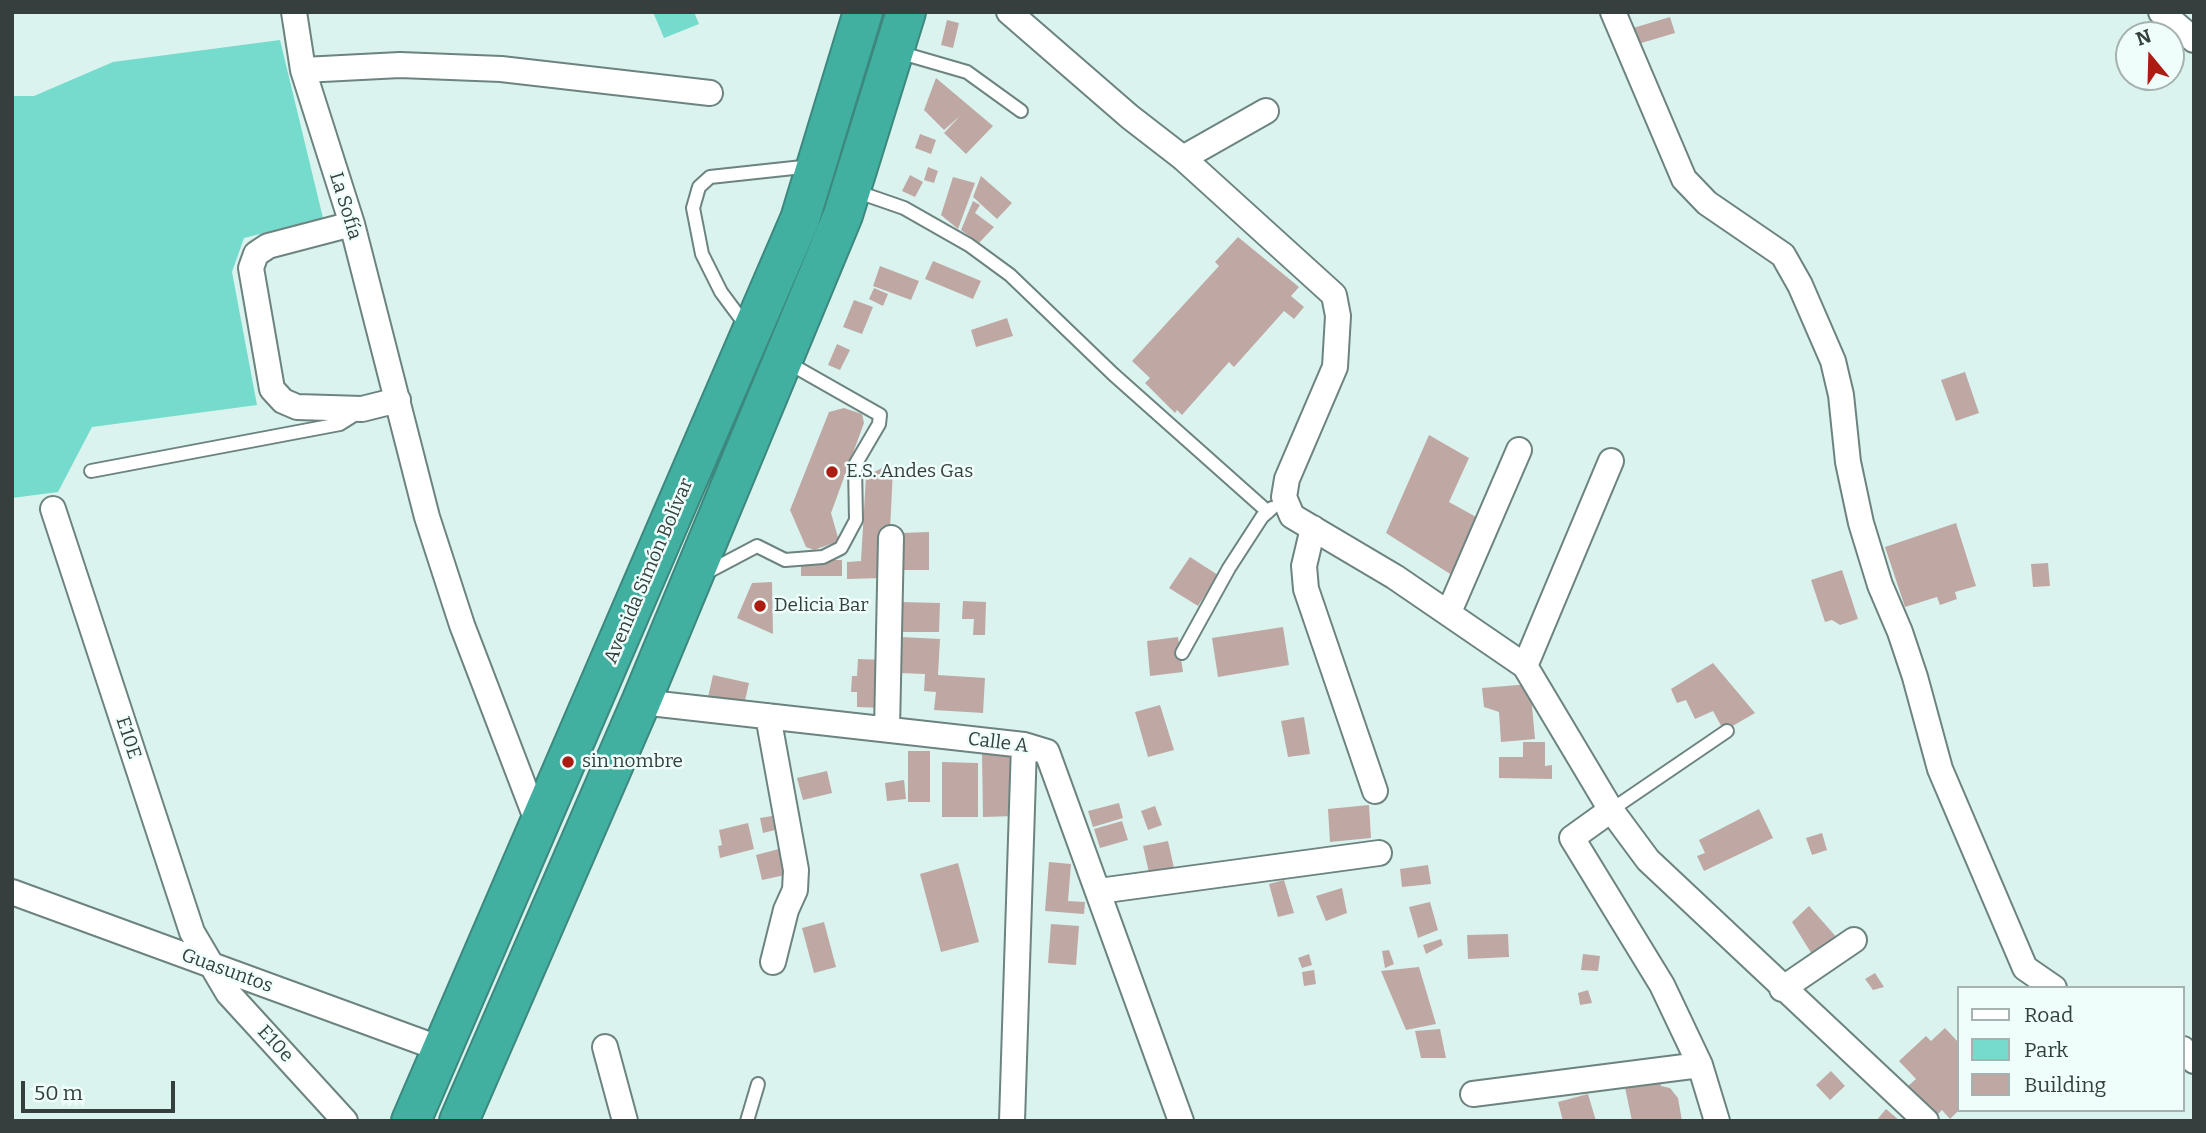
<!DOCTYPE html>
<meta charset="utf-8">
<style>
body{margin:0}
#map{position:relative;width:2206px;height:1133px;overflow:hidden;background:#daf3ee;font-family:Bitter,serif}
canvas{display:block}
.frame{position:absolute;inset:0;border:14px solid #353f3d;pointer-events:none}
.legend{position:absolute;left:1957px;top:986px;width:228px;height:126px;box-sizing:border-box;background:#effefb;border:2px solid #a5b2af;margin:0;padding:9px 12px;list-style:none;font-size:21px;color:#353f3d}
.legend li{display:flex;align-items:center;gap:14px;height:35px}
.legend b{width:35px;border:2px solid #a5b2af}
.north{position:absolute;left:2115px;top:21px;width:70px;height:70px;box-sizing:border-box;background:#effefb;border:2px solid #a5b2af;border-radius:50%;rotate:341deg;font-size:19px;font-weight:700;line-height:28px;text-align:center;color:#353f3d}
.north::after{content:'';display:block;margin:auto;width:24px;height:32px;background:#ad1c13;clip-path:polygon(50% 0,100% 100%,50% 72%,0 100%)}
.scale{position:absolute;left:21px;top:1081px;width:154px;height:32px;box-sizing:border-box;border:4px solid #353f3d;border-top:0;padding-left:9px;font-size:21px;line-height:24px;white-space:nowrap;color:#353f3d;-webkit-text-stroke:5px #effefb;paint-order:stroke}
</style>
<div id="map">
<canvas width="2206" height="1133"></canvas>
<div class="frame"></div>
<ul class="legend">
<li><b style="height:9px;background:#fff"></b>Road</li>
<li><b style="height:19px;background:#75dbcc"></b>Park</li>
<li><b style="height:19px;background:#bfa8a4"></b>Building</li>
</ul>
<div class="north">N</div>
<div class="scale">50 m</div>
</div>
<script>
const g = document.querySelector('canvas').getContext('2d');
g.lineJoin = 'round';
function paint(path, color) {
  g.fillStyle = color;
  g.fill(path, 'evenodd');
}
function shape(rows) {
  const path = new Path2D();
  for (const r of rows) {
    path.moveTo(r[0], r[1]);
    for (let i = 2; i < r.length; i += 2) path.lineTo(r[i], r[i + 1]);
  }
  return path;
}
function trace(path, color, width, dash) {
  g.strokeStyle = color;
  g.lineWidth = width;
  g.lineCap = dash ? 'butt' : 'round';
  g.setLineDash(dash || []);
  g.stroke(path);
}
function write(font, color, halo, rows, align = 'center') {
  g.font = font + ' Bitter,serif';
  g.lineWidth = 5;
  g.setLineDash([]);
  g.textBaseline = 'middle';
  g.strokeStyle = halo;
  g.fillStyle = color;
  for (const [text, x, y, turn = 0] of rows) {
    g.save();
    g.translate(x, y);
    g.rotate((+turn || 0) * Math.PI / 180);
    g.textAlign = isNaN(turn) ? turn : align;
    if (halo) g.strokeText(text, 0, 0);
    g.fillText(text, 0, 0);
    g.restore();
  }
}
paint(shape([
 [653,12,694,12,699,24,664,38],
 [280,40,323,218,244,238,232,272,257,405,92,427,58,492,12,498,12,96,34,96,113,62]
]), '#75dbcc');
paint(shape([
 [1670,17,1675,33,1638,44,1633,28],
 [947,20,959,23,953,48,941,45],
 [936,78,993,126,966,154,944,133,960,116,944,130,924,110],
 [920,134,936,140,931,154,915,148],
 [928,167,938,171,934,183,924,180],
 [910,175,923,182,915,197,902,191],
 [981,176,1012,203,997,219,973,197],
 [953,177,975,183,958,229,941,215],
 [973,201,980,205,975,213,994,227,979,243,961,230],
 [1238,237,1299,287,1291,296,1304,307,1294,319,1284,311,1234,367,1229,362,1182,415,1177,410,1175,413,1145,383,1150,378,1132,361,1219,266,1215,262],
 [933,261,981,281,973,299,925,279],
 [880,266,919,281,911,300,873,286],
 [874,288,888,294,883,306,869,299],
 [854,300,873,307,862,334,843,327],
 [1007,318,1013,336,976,347,971,330],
 [837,344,850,350,840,370,828,365],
 [1965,372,1979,413,1956,421,1941,380],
 [844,408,862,414,864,423,831,513,839,541,814,550,806,547,790,510,829,412],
 [1429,435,1469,458,1449,502,1478,518,1471,530,1477,535,1458,579,1386,533],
 [884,467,893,469,888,571,883,578,847,579,847,562,861,561,866,476],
 [1956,523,1976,586,1955,592,1957,599,1940,605,1937,597,1905,607,1885,547],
 [929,532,929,570,902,570,902,533],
 [1190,557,1218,575,1198,606,1169,588],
 [801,560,842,560,842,576,801,576],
 [2048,563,2050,586,2033,587,2031,564],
 [1842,570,1858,619,1840,625,1832,620,1825,622,1811,580],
 [772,582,773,634,737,618,752,583],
 [963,601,986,602,985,635,973,635,974,619,962,619],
 [901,602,940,603,939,632,901,632],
 [1283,627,1289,665,1218,677,1212,638],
 [901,637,940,639,938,675,985,678,983,713,934,710,936,692,924,691,925,674,899,673],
 [1178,637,1183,672,1150,676,1147,641],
 [858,659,886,660,883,708,857,707,857,692,851,692,852,676,857,676],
 [1713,663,1755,713,1724,731,1713,711,1695,719,1686,700,1677,703,1671,689],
 [713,675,749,683,744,705,708,697],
 [1530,684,1535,739,1501,742,1499,712,1484,707,1482,688],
 [1160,705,1174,750,1148,757,1135,712],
 [1304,717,1310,754,1288,757,1281,721],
 [1523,742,1545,742,1545,766,1552,765,1552,779,1499,778,1499,757,1523,757],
 [908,751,930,751,930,802,908,802],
 [1016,753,1016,816,983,817,982,754],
 [942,762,978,763,978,817,942,817],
 [827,771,832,793,803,800,797,778],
 [904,780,906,799,887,801,885,783],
 [1119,803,1123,818,1093,827,1088,811],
 [1369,805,1371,838,1330,842,1328,809],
 [1155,806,1162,825,1148,830,1141,811],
 [1759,809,1773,838,1704,871,1697,856,1705,853,1699,840],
 [772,816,775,830,763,833,760,818],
 [1122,821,1128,840,1100,848,1094,829],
 [748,823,754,849,720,858,718,846,722,845,719,830],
 [1822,833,1827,850,1812,855,1806,838],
 [1168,841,1174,868,1149,873,1143,846],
 [779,849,785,875,762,880,756,855],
 [1049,862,1071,864,1068,901,1085,902,1084,914,1045,911],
 [958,863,979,942,941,952,920,874],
 [1428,865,1431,884,1402,887,1400,869],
 [1284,880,1294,913,1278,917,1269,884],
 [1342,888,1347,913,1326,921,1316,896],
 [1430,902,1438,930,1418,938,1409,907],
 [1809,906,1838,939,1813,956,1792,922],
 [824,922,836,967,814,973,802,928],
 [1051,924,1079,926,1076,965,1048,963],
 [1508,934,1509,957,1468,959,1467,935],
 [1441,939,1443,945,1426,954,1423,945],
 [1389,950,1394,964,1385,968,1382,951],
 [1309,954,1312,965,1302,968,1298,958],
 [1583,954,1600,956,1598,971,1581,970],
 [1419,967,1436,1024,1406,1030,1381,971],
 [1314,970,1316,984,1304,986,1302,972],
 [1875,973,1884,987,1873,990,1865,979],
 [1588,990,1592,1003,1580,1005,1578,993],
 [1945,1028,1959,1043,1959,1110,1950,1119,1942,1110,1936,1116,1908,1086,1916,1079,1899,1061,1926,1036,1931,1041],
 [1440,1029,1446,1058,1421,1058,1415,1031],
 [1658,1071,1661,1086,1670,1088,1678,1098,1682,1121,1632,1121,1623,1078],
 [1831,1071,1845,1086,1830,1100,1816,1085],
 [1588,1094,1596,1121,1563,1121,1558,1102],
 [1886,1109,1900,1121,1876,1121]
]), '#bfa8a4');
const lane = shape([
 [898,52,967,72,1021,111],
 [855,191,904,208,969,245,1010,275,1113,374,1268,512],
 [747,327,721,292,702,254,693,208,699,187,710,177,812,166],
 [91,471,340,424,359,412],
 [704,574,757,546,785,560,823,557,841,548,856,520,855,465,879,424,880,415,785,361],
 [1182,653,1229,568,1262,517,1272,508],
 [1611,810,1727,731],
 [747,1121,758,1084]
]);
const street = shape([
 [294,12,303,70,352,224,427,517,462,625,539,826],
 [1009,12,1130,117,1183,158,1334,295,1338,316,1335,367,1287,479,1284,497,1292,516,1395,577,1525,666,1611,810,1648,860,1926,1121],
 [1613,12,1684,179,1707,203,1783,255,1800,285,1833,361,1841,395,1848,462,1861,523,1880,585,1900,632,1915,677,1940,769,2025,968,2054,988],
 [2161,12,2194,40],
 [303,70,400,65,501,69,710,93],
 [1183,158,1266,111],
 [352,224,268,246,256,254,251,268,272,389,283,401,297,407,362,409,398,400],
 [53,509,192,932,228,993,345,1121],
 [1313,528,1304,566,1306,589,1375,791],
 [1449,612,1519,450],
 [1525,666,1611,461],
 [641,702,1024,745,1047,752,1181,1121],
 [768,716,796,870,795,890,786,910,773,962],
 [887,729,891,538],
 [1611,810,1572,838,1662,985,1700,1065,1717,1121],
 [1099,891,1379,853],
 [12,892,441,1049],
 [1782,989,1854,940],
 [605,1047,625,1121],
 [2183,1049,2194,1061],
 [1473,1094,1700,1065],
 [1012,1121,1024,745]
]);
const highway = shape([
 [411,1121,800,219,863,12],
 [459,1121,641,702,843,215,906,12]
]);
trace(lane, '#6c837f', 16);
trace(street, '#6c837f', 28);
trace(highway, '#3d887e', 42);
trace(lane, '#fff', 12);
trace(street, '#fff', 24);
trace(highway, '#41b0a1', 38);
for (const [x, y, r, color] of [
 [832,472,7,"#ad1c13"],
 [760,606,7,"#ad1c13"],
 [568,762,7,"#ad1c13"]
]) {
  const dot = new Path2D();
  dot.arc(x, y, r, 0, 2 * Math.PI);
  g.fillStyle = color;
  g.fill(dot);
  trace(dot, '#effefb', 2.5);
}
write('19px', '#353f3d', '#effefb', [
 ["La Sofía",345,206,73],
 ["Avenida Simón Bolívar",649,571,-67],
 ["E10E",128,738,72],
 ["Calle A",998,743,7],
 ["Guasuntos",227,971,20],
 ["E10e",275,1044,47]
]);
write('19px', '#353f3d', '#effefb', [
 ["E.S. Andes Gas",846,472],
 ["Delicia Bar",774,606],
 ["sin nombre",582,762]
], 'left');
</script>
